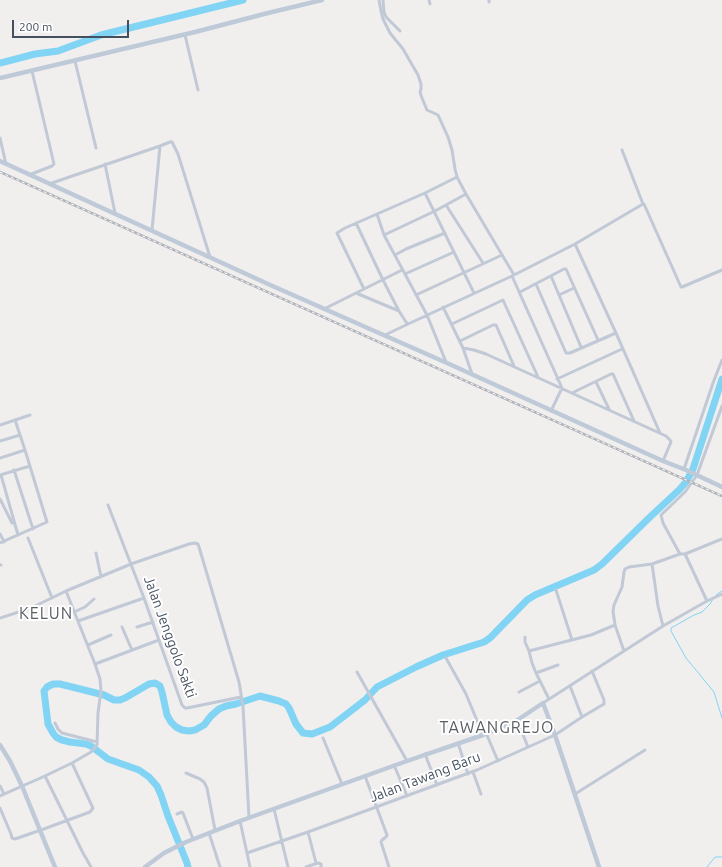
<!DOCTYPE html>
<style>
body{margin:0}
#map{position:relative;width:722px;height:867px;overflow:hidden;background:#f1eeee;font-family:Ubuntu,sans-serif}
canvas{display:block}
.scale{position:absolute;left:12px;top:20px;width:117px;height:18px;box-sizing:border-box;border:2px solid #45505e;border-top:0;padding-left:5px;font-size:12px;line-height:14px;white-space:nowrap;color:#45505e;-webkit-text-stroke:3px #fff;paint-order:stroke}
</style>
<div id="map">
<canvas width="722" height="867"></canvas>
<div class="scale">200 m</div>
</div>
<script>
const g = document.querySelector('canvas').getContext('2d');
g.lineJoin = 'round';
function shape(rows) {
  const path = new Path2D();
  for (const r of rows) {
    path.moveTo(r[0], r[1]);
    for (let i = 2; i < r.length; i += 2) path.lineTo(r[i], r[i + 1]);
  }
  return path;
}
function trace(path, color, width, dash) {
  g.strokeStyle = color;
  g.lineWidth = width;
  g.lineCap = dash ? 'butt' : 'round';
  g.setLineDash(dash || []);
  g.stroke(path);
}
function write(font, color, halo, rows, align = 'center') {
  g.font = font + ' Ubuntu,sans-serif';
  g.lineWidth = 4;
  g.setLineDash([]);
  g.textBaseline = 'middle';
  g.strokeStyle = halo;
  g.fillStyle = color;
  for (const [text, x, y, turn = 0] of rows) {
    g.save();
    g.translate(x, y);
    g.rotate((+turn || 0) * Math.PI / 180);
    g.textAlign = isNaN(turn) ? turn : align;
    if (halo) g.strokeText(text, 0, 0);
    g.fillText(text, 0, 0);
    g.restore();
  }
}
trace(shape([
 [716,595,722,591],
 [713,599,710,604,702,612,694,615,671,628,671,631,686,658,714,692,722,718],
 [707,867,715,857,722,857]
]), '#81d4f4', 1);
trace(shape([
 [0,63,35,54,58,51,101,35,243,0],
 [188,867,187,863,168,816,161,795,157,786,149,777,139,770,108,759,91,746,86,744,70,742,62,740,56,737,53,733,48,724,44,691,47,687,53,684,60,684,104,695,114,700,120,700,125,698,149,684,155,683,160,686,162,692,167,715,171,722,176,727,182,730,189,731,195,730,204,725,211,716,219,709,226,706,236,704,260,696,279,701,286,704,289,708,296,724,303,733,312,734,330,727,365,700,377,687,416,667,443,655,484,642,490,638,527,600,535,595,594,570,602,564,650,517,679,490,686,482,693,469,722,379]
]), '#81d4f4', 7);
trace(shape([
 [379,0,381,11,383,19,390,33,403,49,418,75,421,84,421,89,420,92,422,98,427,110,438,115,448,137,452,150,455,169,457,177,466,194,514,275],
 [383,0,384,12,386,17,400,31],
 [429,0,430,4],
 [489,0,489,2],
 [185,35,198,90],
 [75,61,96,148],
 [0,138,6,164],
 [622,150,643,204],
 [105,164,115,213],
 [29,175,52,166,54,164,32,71],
 [49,184,160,146,170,142,172,142,178,154,210,257],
 [425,193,457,177],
 [446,205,483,263],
 [377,214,384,235,427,315,446,362],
 [356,223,383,280,399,311,406,322,408,324,512,276,575,244,643,204,644,204,681,287,682,287,722,270],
 [152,230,160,146],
 [384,235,435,211,466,194],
 [575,244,616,333,660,433],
 [395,255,406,249,445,233],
 [405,274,454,252],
 [512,276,562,388,551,411],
 [551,276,581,347],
 [536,284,566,353,570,353,616,333],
 [364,289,337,233,345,228,425,193,474,293],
 [520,292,564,269,566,269,598,340],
 [356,293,399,311],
 [416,295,502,255],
 [559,295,574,288],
 [443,307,463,348,472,374],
 [324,309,402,270],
 [452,324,503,300,538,377],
 [385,335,408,324],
 [460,341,493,325,496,325,514,366],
 [463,348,474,350,486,354,666,436,670,440,671,442,663,461],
 [557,379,622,349],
 [596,382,609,409],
 [572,393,611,374,613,374,634,421],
 [0,425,30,415],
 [0,441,20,435],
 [0,458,25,450],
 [684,469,713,383,722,360],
 [14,470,33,529],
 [0,475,30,466],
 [1,475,18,535],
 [0,499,12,523],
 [108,505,144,598,182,705,185,708,187,708,241,697],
 [0,534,4,542],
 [28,538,52,598],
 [0,543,47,522,25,450,15,420],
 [96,553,101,577],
 [685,554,722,539],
 [652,564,658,606,663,626],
 [0,565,1,565],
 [556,590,572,640],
 [707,601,722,594],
 [74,612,85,607,94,599],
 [0,618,31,608,66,591,131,564,189,544,195,543,198,544,199,547,239,682,243,706,249,818],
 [78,621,144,598],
 [122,627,132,650],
 [137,627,153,622],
 [525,637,525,642,529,651],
 [88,645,111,635],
 [624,651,615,625,613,611,614,605,622,587,624,572,625,569,629,567,652,564,680,554],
 [446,658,466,694,483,735],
 [95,664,159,640],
 [357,672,407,761],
 [536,673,558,665],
 [570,686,582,717],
 [519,692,540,681],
 [549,699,536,673,532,663,529,651,591,635,615,625],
 [543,703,663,626,707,601,685,554,680,554,663,523,661,515,685,492,697,475,722,406],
 [517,720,528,747],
 [55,723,58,729,62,733,97,742],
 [486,733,498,761],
 [323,738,342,784],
 [458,743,468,774],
 [425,754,437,785],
 [394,765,407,796],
 [473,772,481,794],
 [186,773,200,779,204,782,207,788,215,830],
 [45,776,83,853,91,867],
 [365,776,387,835,386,837,382,840,381,842,389,867],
 [0,786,4,794],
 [575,794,645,750],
 [0,796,45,776,72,763,91,752,97,745,98,713,101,691,100,679,95,664,66,591],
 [0,808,11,834,12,838,15,839,41,830,90,812,93,808,92,806,72,763],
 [274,809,288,867],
 [177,814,182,812,183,813,193,839],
 [240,821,250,867],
 [308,832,316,863],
 [209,833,220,867],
 [247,853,308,832,477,770,555,735,582,717,604,704,604,700,592,671],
 [306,867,318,863,321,864,321,867]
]), '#c0c9d5', 3);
trace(shape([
 [0,78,195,32,268,13,322,0],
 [0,161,268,284,447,363,663,461,686,470,722,487],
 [0,745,10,761,22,786,55,867],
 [145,867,164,853,186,842,240,821,407,761,483,735,516,721,543,703,555,735,599,867]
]), '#bfcad9', 4.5);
const rail = shape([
 [0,172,722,496]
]);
trace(rail, '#b0b3b9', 2.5);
trace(rail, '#fff', 1, [3]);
write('14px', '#45505e', '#fff', [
 ["Jalan Jenggolo Sakti",170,637,70],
 ["Jalan Tawang Baru",425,777,-21]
]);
g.letterSpacing = '1px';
write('16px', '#5a5e64', '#fff', [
 ["KELUN",46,614],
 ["TAWANGREJO",497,728]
]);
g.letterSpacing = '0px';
</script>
